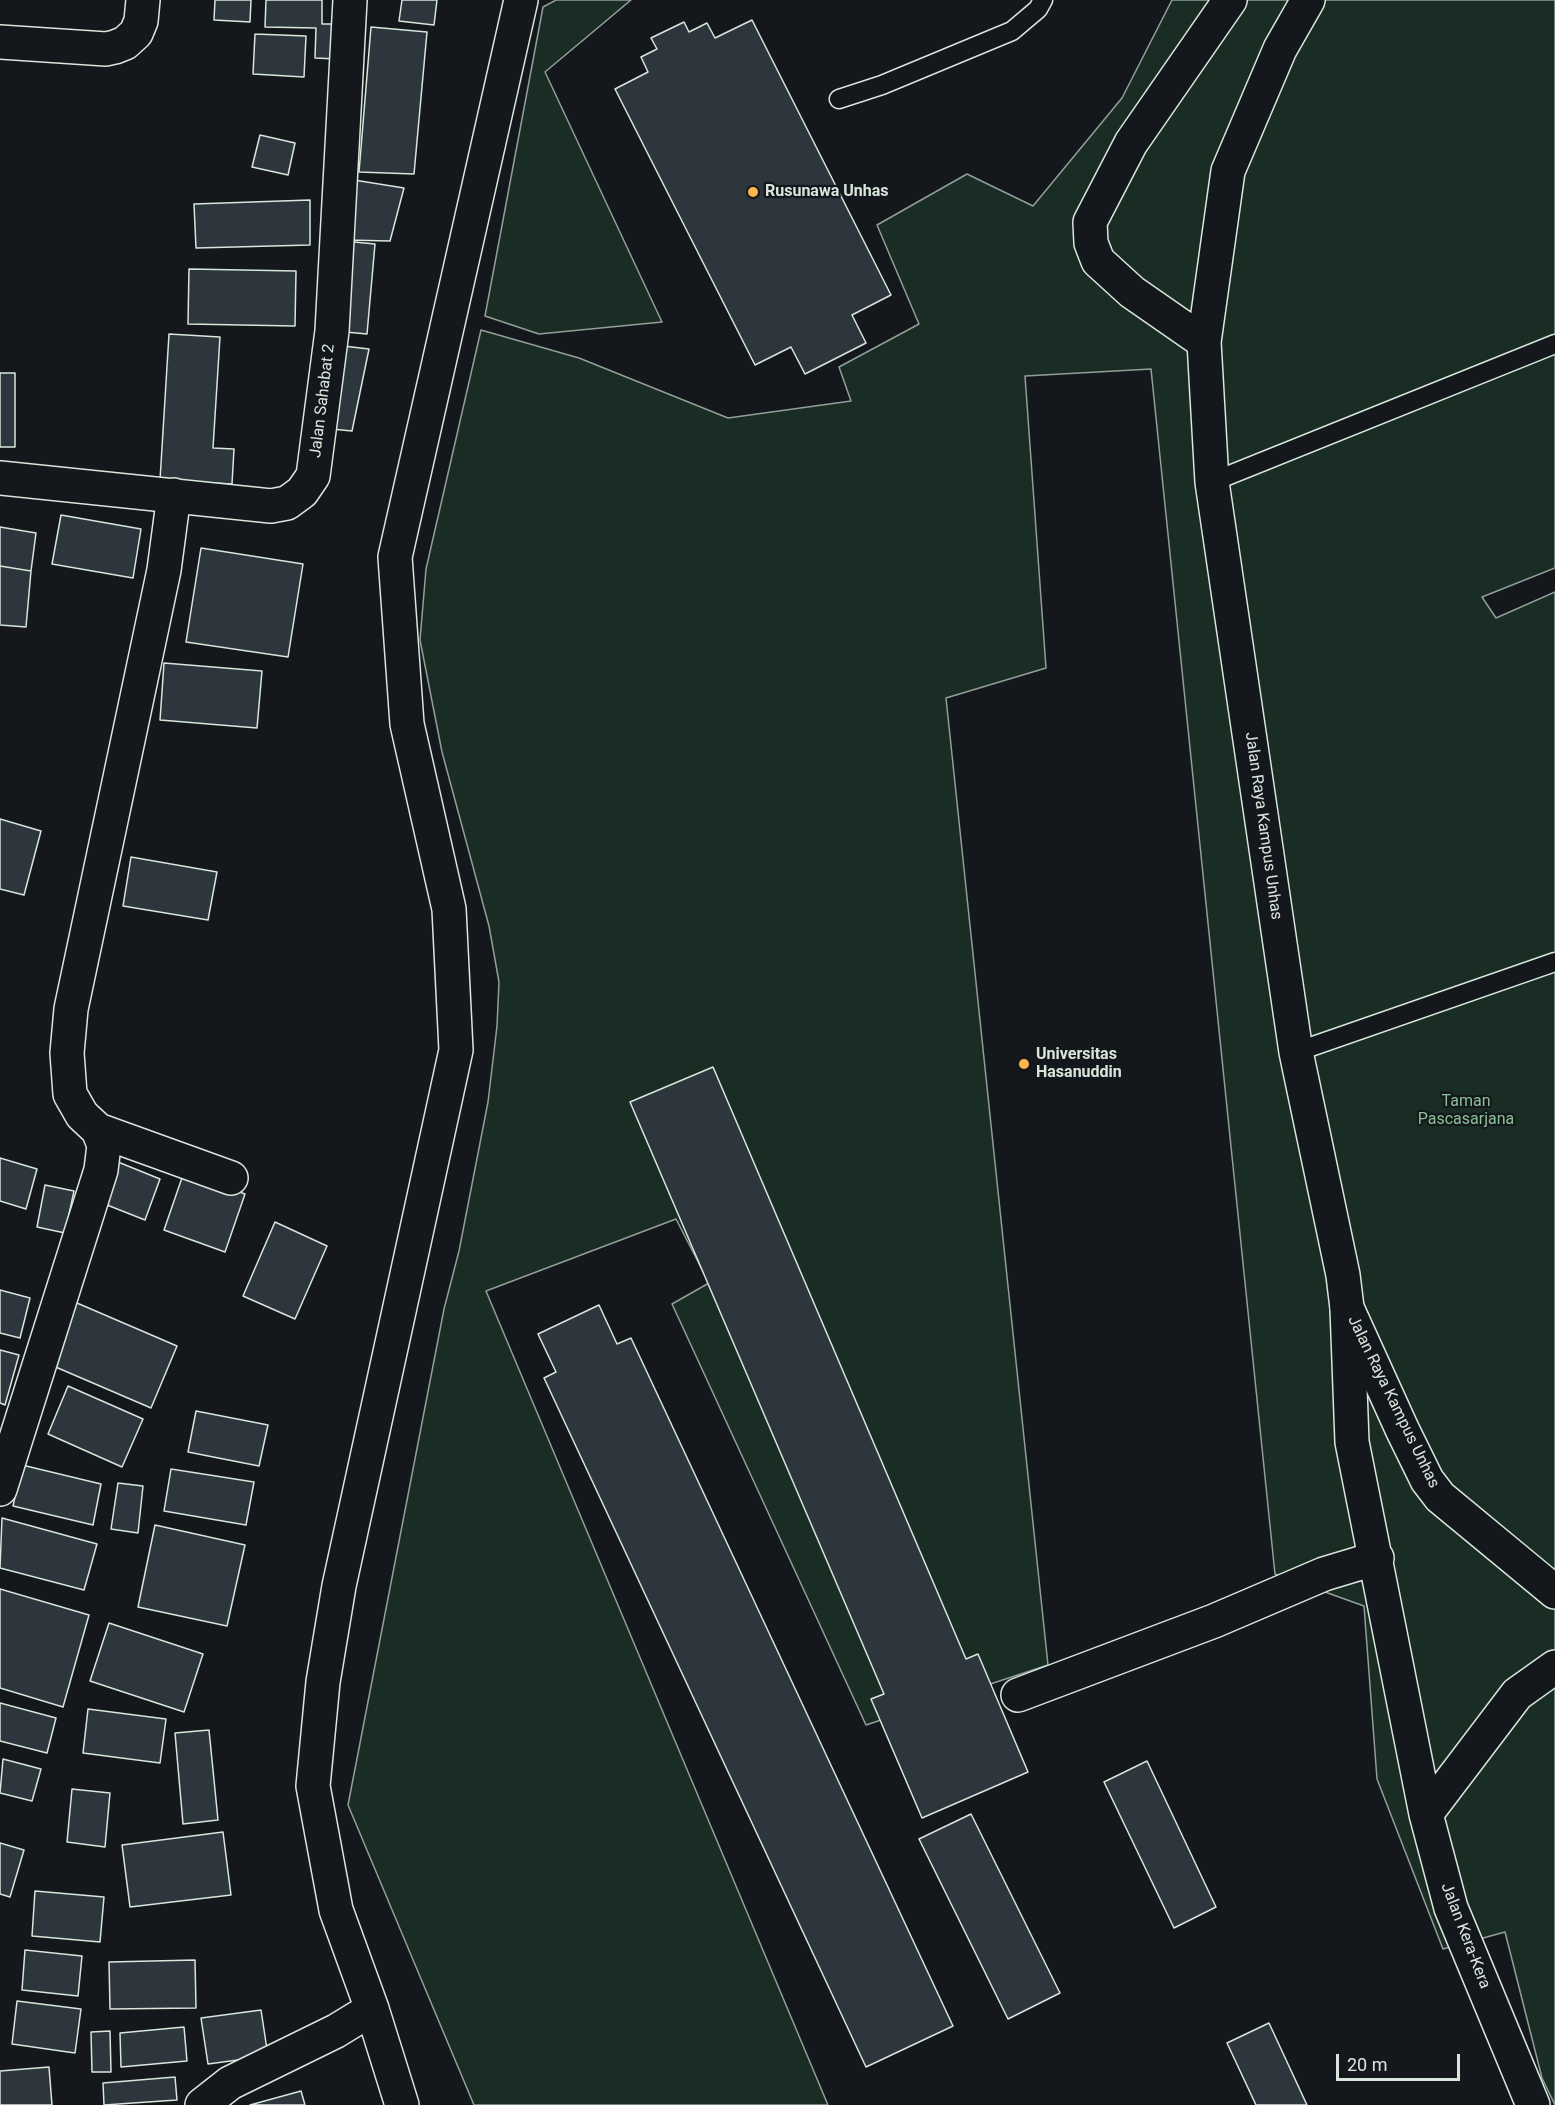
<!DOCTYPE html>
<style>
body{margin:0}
#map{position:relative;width:1555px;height:2105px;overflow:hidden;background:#14181c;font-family:Roboto,sans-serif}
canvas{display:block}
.scale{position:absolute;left:1336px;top:2054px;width:124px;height:27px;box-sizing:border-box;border:3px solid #d8e6dc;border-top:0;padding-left:8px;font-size:18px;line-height:21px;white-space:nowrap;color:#d8e6dc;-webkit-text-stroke:4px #14181c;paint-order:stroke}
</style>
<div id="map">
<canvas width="1555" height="2105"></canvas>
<div class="scale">20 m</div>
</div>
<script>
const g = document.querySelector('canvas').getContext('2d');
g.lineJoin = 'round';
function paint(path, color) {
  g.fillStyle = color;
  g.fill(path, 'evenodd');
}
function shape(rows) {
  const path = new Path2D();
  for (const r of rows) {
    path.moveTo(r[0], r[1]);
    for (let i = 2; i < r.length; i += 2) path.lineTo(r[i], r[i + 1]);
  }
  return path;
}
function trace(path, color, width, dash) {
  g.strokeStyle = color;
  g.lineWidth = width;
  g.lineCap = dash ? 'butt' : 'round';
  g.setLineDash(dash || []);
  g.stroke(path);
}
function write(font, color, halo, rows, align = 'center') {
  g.font = font + ' Roboto,sans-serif';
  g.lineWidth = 4.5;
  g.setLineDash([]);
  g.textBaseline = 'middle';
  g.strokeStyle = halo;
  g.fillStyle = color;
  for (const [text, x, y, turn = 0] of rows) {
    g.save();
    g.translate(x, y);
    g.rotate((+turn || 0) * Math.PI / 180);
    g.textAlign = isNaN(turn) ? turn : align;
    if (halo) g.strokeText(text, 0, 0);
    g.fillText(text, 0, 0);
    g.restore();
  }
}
const green = shape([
 [556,0,631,0,545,72,662,322,539,334,485,316,543,7,556,0],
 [1172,0,1555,0,1555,568,1482,597,1496,618,1555,592,1555,2105,1542,2078,1505,1932,1443,1949,1377,1779,1364,1606,1275,1574,1151,369,1025,376,1046,668,946,698,1048,1665,866,1725,672,1304,709,1283,676,1219,486,1291,828,2105,474,2105,348,1805,444,1309,459,1251,488,1102,497,1026,499,982,489,926,442,752,420,640,426,569,481,330,579,358,728,418,851,401,839,367,919,324,877,225,967,174,1033,206,1122,98,1172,0]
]);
paint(green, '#1a2d24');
trace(green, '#939e99', 1.5);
const building = shape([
 [215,0,251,0,250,22,214,20,215,0],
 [266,0,322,0,322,24,336,24,336,59,315,58,316,28,265,27,266,0],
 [402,0,437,0,434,25,399,21,402,0],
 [752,20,891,295,852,315,866,343,805,374,791,347,755,365,615,89,648,72,641,57,657,49,651,38,684,22,689,32,707,23,715,38,752,20],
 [371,27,427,32,414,174,359,172,371,27],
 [255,34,306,36,304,77,253,74,255,34],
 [260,135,295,143,288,175,252,167,260,135],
 [354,180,404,188,390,241,347,240,354,180],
 [310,200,310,245,196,248,194,204,310,200],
 [344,241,375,244,367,334,335,331,344,241],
 [189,269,296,271,295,326,188,324,189,269],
 [169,334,220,337,213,448,234,449,232,484,160,480,169,334],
 [335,345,369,349,352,431,321,428,335,345],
 [0,373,15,373,15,447,0,447,0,373],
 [61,515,141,529,133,578,52,564,61,515],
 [0,527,36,533,31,571,0,566,0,527],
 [201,548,303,564,288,657,186,642,201,548],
 [0,566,31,571,26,627,0,625,0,566],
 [164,663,262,671,257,728,160,720,164,663],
 [0,819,41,831,24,895,0,889,0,819],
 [131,857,217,872,208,920,123,906,131,857],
 [713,1067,966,1659,978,1654,1028,1772,922,1818,871,1699,884,1694,630,1102,713,1067],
 [0,1158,37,1169,26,1209,0,1201,0,1158],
 [113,1160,160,1179,145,1220,97,1201,113,1160],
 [184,1172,245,1194,225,1252,164,1230,184,1172],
 [45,1185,74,1191,65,1233,37,1227,45,1185],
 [275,1222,327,1246,295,1319,243,1296,275,1222],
 [0,1290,30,1298,20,1338,0,1333,0,1290],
 [70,1300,177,1346,151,1408,44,1362,70,1300],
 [599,1305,617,1344,631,1338,953,2026,866,2067,544,1378,556,1372,538,1334,599,1305],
 [0,1350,19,1355,5,1405,0,1403,0,1350],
 [68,1386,143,1419,122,1467,48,1434,68,1386],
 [196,1411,268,1425,259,1466,188,1452,196,1411],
 [22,1465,101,1484,93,1525,13,1506,22,1465],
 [171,1469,254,1482,246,1525,164,1511,171,1469],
 [118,1483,143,1486,138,1533,111,1529,118,1483],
 [2,1518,97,1544,84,1590,0,1568,2,1518],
 [155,1525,245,1545,227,1626,138,1607,155,1525],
 [0,1589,89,1615,63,1707,0,1688,0,1589],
 [109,1623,203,1654,184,1712,90,1681,109,1623],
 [0,1703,56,1718,47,1753,0,1741,0,1703],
 [88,1709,166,1719,160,1763,83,1753,88,1709],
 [209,1730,218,1820,183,1824,175,1733,209,1730],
 [3,1759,41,1769,32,1801,0,1793,3,1759],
 [1147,1761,1216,1907,1174,1928,1104,1782,1147,1761],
 [72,1789,110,1793,105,1847,67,1842,72,1789],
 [971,1814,1060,1993,1008,2019,919,1839,971,1814],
 [223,1832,231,1895,130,1907,122,1845,223,1832],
 [0,1843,24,1850,10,1897,0,1894,0,1843],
 [35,1891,104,1897,100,1942,32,1936,35,1891],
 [25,1950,82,1956,78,1996,22,1990,25,1950],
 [195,1960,196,2008,110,2009,109,1962,195,1960],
 [17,2001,81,2009,75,2053,12,2044,17,2001],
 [261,2010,268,2056,208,2064,201,2018,261,2010],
 [1269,2023,1307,2105,1256,2105,1227,2043,1269,2023],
 [184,2027,187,2061,121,2067,120,2033,184,2027],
 [110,2031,111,2072,92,2072,91,2032,110,2031],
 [49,2067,52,2105,0,2105,0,2071,49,2067],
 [175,2077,177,2100,104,2105,103,2083,175,2077],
 [301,2091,305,2105,250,2105,301,2091]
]);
paint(building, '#2c363c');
trace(building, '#d8e6dc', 1.5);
const lane = shape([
 [839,99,882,85,1012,31,1038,9,1043,0],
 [1212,482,1555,344],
 [1296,1052,1555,962]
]);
const street = shape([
 [0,42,106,49,115,47,125,43,136,33,141,21,143,0],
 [0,478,271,506,287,503,302,492,313,476,332,331,350,0],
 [174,495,164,570,71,1009,67,1053,70,1094,82,1115,98,1130,231,1178],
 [1347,1308,1352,1442,1426,1814],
 [0,1489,101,1170,104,1145,98,1130],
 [1018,1695,1214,1621,1324,1574,1377,1558],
 [202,2105,230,2083,336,2031,372,2009],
 [402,2105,372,2009,336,1910,313,1786,323,1682,339,1586,456,1050,449,909,407,724,395,557,521,0],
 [1533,2105,1451,1908,1426,1814,1517,1694,1555,1667]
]);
const secondary = shape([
 [1308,0,1280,49,1228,171,1204,342,1212,482,1296,1052,1343,1275,1347,1308,1402,1429,1427,1480,1440,1497,1555,1592],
 [1204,342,1132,292,1098,261,1091,243,1090,222,1131,143,1230,0]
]);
trace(lane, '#d8e6dc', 21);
trace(street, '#d8e6dc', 36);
trace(secondary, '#d8e6dc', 36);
trace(lane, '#14181c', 18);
trace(street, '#14181c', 33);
trace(secondary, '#14181c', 33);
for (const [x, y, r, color] of [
 [753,192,6,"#ffb74d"],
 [1024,1064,6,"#ffb74d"]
]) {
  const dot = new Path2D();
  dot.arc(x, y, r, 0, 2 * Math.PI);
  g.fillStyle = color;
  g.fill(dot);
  trace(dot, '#14181c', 2);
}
write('bold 16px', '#d8e6dc', '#14181c', [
 ["Rusunawa Unhas",765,192],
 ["Universitas",1036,1055],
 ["Hasanuddin",1036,1073]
], 'left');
write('16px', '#d8e6dc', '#14181c', [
 ["Jalan Sahabat 2",323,401,-83],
 ["Jalan Raya Kampus Unhas",1263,826,82],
 ["Jalan Raya Kampus Unhas",1393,1402,64],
 ["Jalan Kera-Kera",1465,1936,69]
]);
write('16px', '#8ac095', '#14181c', [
 ["Taman",1466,1102],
 ["Pascasarjana",1466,1120]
]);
</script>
